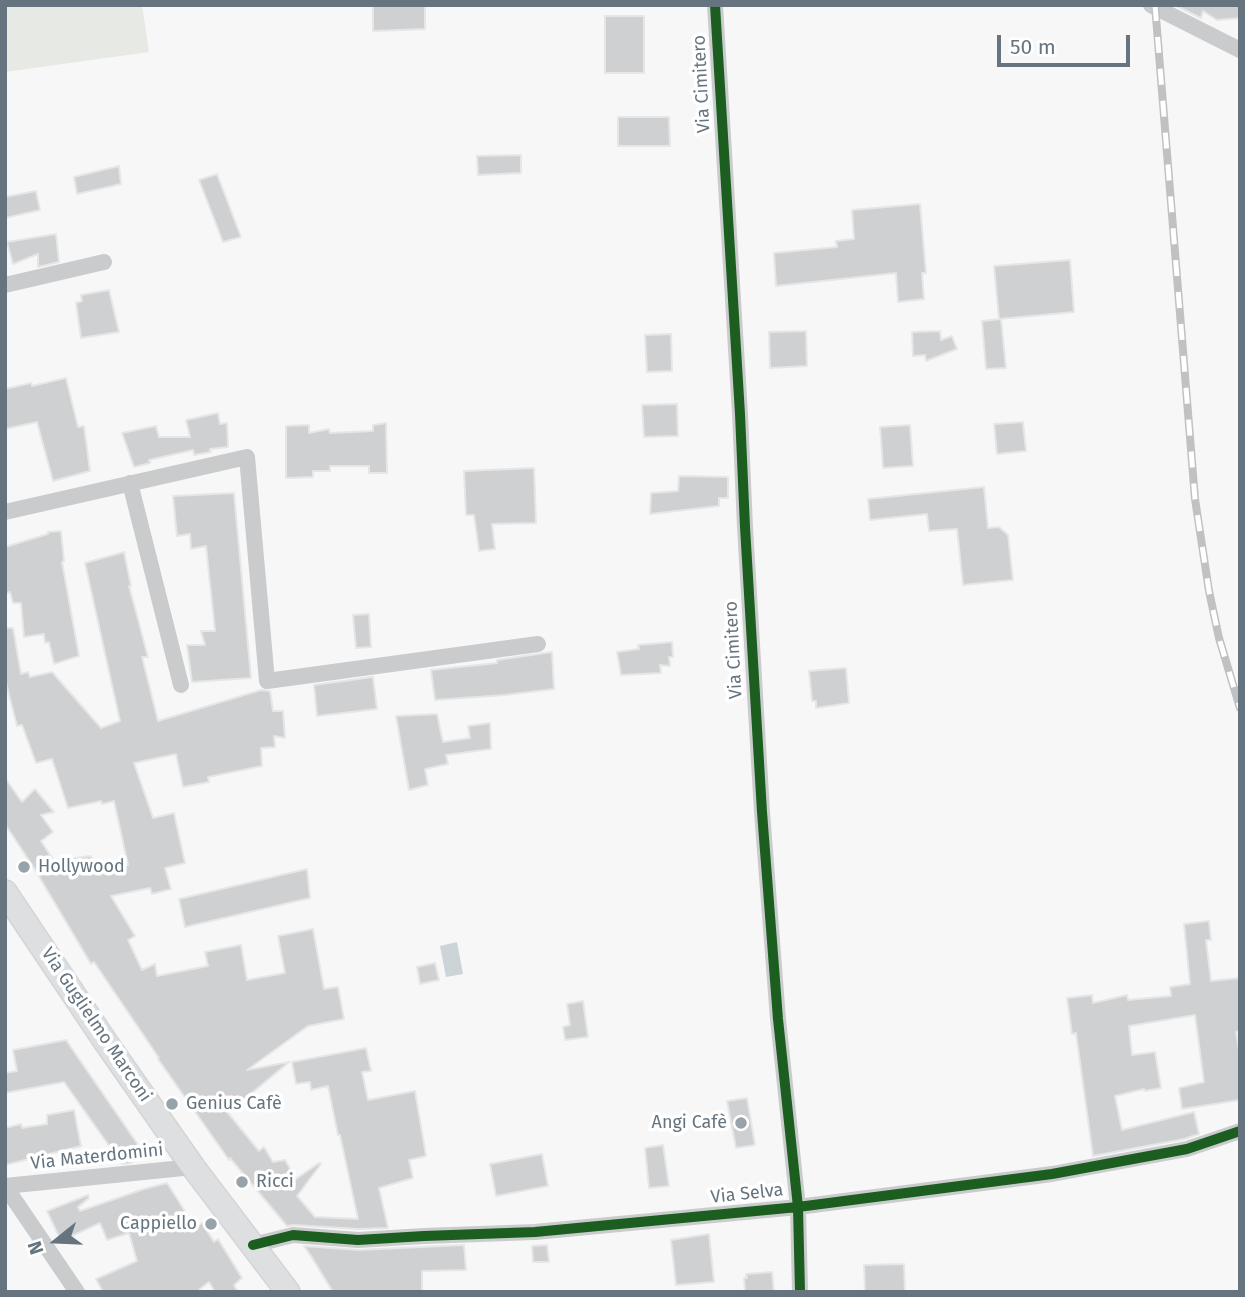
<!DOCTYPE html>
<meta charset="utf-8">
<style>
body{margin:0}
#map{position:relative;width:1245px;height:1297px;overflow:hidden;background:#f7f7f7;font-family:"Fira Sans",sans-serif}
canvas{display:block}
.frame{position:absolute;inset:0;border:7px solid #65747f;pointer-events:none}
.north{position:absolute;left:21px;top:1206px;width:70px;height:70px;-webkit-text-stroke:5px #fff;paint-order:stroke;rotate:252deg;font-size:19px;font-weight:700;line-height:28px;text-align:center;color:#65747f}
.north::after{content:'';display:block;margin:auto;width:24px;height:32px;background:#65747f;clip-path:polygon(50% 0,100% 100%,50% 72%,0 100%)}
.scale{position:absolute;left:997px;top:35px;width:133px;height:32px;box-sizing:border-box;border:4px solid #65747f;border-top:0;padding-left:9px;font-size:21px;line-height:24px;white-space:nowrap;color:#65747f;-webkit-text-stroke:5px #fff;paint-order:stroke}
</style>
<div id="map">
<canvas width="1245" height="1297"></canvas>
<div class="frame"></div>
<div class="north">N</div>
<div class="scale">50 m</div>
</div>
<script>
const g = document.querySelector('canvas').getContext('2d');
g.lineJoin = 'round';
function paint(path, color) {
  g.fillStyle = color;
  g.fill(path, 'evenodd');
}
function shape(rows) {
  const path = new Path2D();
  for (const r of rows) {
    path.moveTo(r[0], r[1]);
    for (let i = 2; i < r.length; i += 2) path.lineTo(r[i], r[i + 1]);
  }
  return path;
}
function trace(path, color, width, dash) {
  g.strokeStyle = color;
  g.lineWidth = width;
  g.lineCap = dash ? 'butt' : 'round';
  g.setLineDash(dash || []);
  g.stroke(path);
}
function write(font, color, halo, rows, align = 'center') {
  g.font = font + ' "Fira Sans",sans-serif';
  g.lineWidth = 7;
  g.setLineDash([]);
  g.textBaseline = 'middle';
  g.strokeStyle = halo;
  g.fillStyle = color;
  for (const [text, x, y, turn = 0] of rows) {
    g.save();
    g.translate(x, y);
    g.rotate((+turn || 0) * Math.PI / 180);
    g.textAlign = isNaN(turn) ? turn : align;
    if (halo) g.strokeText(text, 0, 0);
    g.fillText(text, 0, 0);
    g.restore();
  }
}
paint(shape([
 [5,5,142,5,149,52,5,72]
]), '#e6e9e4');
paint(shape([
 [457,942,463,974,446,977,440,946]
]), '#ccd4d7');
const building = shape([
 [390,5,425,5,425,29,373,31,373,6,390,5],
 [1175,5,1240,5,1240,18,1217,20,1203,11,1201,18,1175,5],
 [605,16,644,16,644,73,605,73,605,16],
 [618,117,669,117,670,146,618,146,618,117],
 [521,155,521,173,478,175,477,156,521,155],
 [119,166,121,184,77,194,74,177,119,166],
 [217,174,241,237,223,242,199,180,217,174],
 [36,191,40,210,5,218,5,197,36,191],
 [920,204,926,273,922,273,924,299,898,302,896,273,776,286,774,253,837,247,836,241,854,239,852,210,920,204],
 [56,234,59,262,38,267,38,254,13,264,7,242,56,234],
 [1070,260,1074,312,999,319,994,266,1070,260],
 [109,290,119,332,81,338,76,303,82,301,81,295,109,290],
 [1001,319,1006,368,986,369,982,321,1001,319],
 [806,331,807,366,770,368,769,332,806,331],
 [940,331,941,340,952,336,957,349,926,361,925,355,913,356,912,332,940,331],
 [671,334,672,371,647,372,645,335,671,334],
 [66,378,78,427,84,426,90,471,53,481,37,422,5,429,5,389,31,383,32,386,66,378],
 [677,404,678,436,644,437,642,405,677,404],
 [218,413,220,424,227,423,228,447,210,449,211,452,194,455,193,450,149,460,150,463,134,467,122,433,156,426,159,437,190,437,186,420,218,413],
 [1023,422,1026,451,997,454,994,424,1023,422],
 [386,423,387,473,369,473,369,466,330,466,330,471,313,471,313,477,286,478,286,426,309,425,309,433,329,429,330,433,373,431,373,425,386,423],
 [910,425,913,466,883,468,880,427,910,425],
 [534,468,536,523,492,524,495,549,479,551,474,515,466,515,464,471,534,468],
 [679,476,728,477,728,498,719,498,719,506,650,514,651,493,678,491,679,476],
 [984,487,988,528,999,527,1008,535,1013,580,963,585,957,529,929,531,927,514,870,520,868,499,984,487],
 [234,493,251,678,192,682,187,645,205,645,201,631,215,631,206,546,191,549,190,534,177,536,173,496,234,493],
 [61,531,64,561,62,562,79,656,54,664,49,642,45,643,44,634,24,637,21,603,13,603,10,592,5,593,5,547,48,534,48,532,61,531],
 [124,552,131,586,129,586,148,657,142,657,158,721,261,690,270,691,273,711,283,711,285,738,274,736,275,747,261,748,262,766,208,777,209,782,183,787,176,754,134,763,153,818,174,813,185,863,165,868,171,889,152,894,150,888,111,896,135,936,128,940,142,970,155,964,157,976,208,966,205,952,241,945,247,980,285,973,278,936,313,929,324,989,338,987,344,1019,308,1026,247,1070,289,1062,228,1113,259,1151,264,1147,273,1162,285,1160,296,1179,319,1163,321,1164,297,1196,315,1217,358,1219,340,1135,338,1135,328,1086,311,1090,310,1082,296,1084,292,1062,366,1048,371,1071,362,1072,368,1100,415,1091,426,1156,409,1160,413,1178,379,1188,388,1228,358,1229,294,1225,287,1226,230,1158,229,1160,158,1059,159,1058,94,962,91,964,34,868,5,824,5,778,22,802,35,789,54,812,41,815,53,832,41,841,54,861,90,856,95,862,98,870,128,865,114,801,102,804,101,801,68,808,52,759,36,763,22,725,17,726,5,679,5,628,13,628,21,674,28,672,30,677,52,672,101,728,120,721,85,563,124,552],
 [369,614,371,647,356,648,353,615,369,614],
 [672,642,673,657,669,657,670,666,660,665,661,673,621,675,617,652,639,649,638,645,672,642],
 [552,652,554,689,505,695,435,700,431,670,497,663,497,660,552,652],
 [846,668,849,703,816,708,816,701,812,701,809,671,846,668],
 [373,677,377,709,317,716,314,685,373,677],
 [437,714,443,742,470,738,468,726,490,723,491,749,446,755,448,764,425,769,428,785,409,790,396,716,437,714],
 [307,869,310,898,185,927,179,899,307,869],
 [1209,921,1211,940,1206,940,1211,981,1240,978,1240,1031,1236,1032,1240,1057,1240,1100,1182,1109,1179,1088,1204,1082,1195,1015,1129,1026,1132,1055,1155,1052,1161,1088,1145,1091,1144,1089,1115,1096,1122,1130,1194,1112,1199,1134,1184,1139,1093,1156,1076,1033,1072,1034,1067,998,1092,995,1093,1003,1127,995,1128,1000,1171,996,1170,987,1190,984,1184,924,1209,921],
 [435,963,439,980,420,984,417,967,435,963],
 [583,1001,588,1037,565,1040,563,1027,570,1025,567,1004,583,1001],
 [66,1040,143,1152,131,1163,122,1164,64,1082,5,1093,5,1073,17,1071,13,1050,66,1040],
 [747,1098,755,1145,736,1148,727,1101,747,1098],
 [74,1110,81,1146,5,1165,5,1128,21,1124,22,1128,47,1124,47,1115,74,1110],
 [663,1145,669,1186,649,1188,645,1148,663,1145],
 [542,1154,548,1186,496,1196,490,1164,542,1154],
 [167,1183,195,1227,202,1223,214,1242,218,1239,242,1278,234,1285,238,1292,215,1292,209,1282,196,1292,103,1292,96,1279,137,1261,129,1233,107,1240,100,1223,61,1241,47,1211,88,1195,89,1198,78,1207,80,1211,144,1189,167,1183],
 [709,1234,714,1282,676,1285,671,1240,709,1234],
 [464,1245,466,1270,422,1271,422,1292,333,1292,311,1256,304,1246,359,1250,464,1245],
 [547,1245,549,1262,533,1262,532,1246,547,1245],
 [904,1264,905,1292,865,1292,864,1265,904,1264],
 [772,1272,774,1292,745,1292,744,1278,747,1278,746,1274,772,1272]
]);
paint(building, '#ced0d1');
trace(building, '#e6e6e6', 2);
const secondary = shape([
 [5,892,107,1044,193,1167,288,1292]
]);
trace(secondary, '#d3d4d5', 26);
trace(shape([
 [715,5,740,414,745,527,762,812,778,1019,798,1207,800,1292],
 [1151,5,1240,50],
 [5,285,104,262],
 [130,483,181,685],
 [5,512,247,457,267,681,538,644],
 [5,1186,193,1167],
 [5,1186,77,1292],
 [253,1245,293,1235,358,1240,424,1236,535,1232,798,1207,1052,1174,1187,1149,1240,1131]
]), '#cacbcc', 16);
trace(secondary, '#dedfe0', 23);
const rail = shape([
 [1155,5,1195,499,1209,591,1219,638,1240,708]
]);
trace(rail, '#c0c1c3', 8);
trace(rail, '#fff', 5, [16]);
trace(shape([
 [715,5,740,414,745,527,762,812,778,1019,798,1207,800,1292],
 [253,1245,293,1235,358,1240,424,1236,535,1232,798,1207,1052,1174,1187,1149,1240,1131]
]), '#1b5e20', 10);
for (const [x, y, r, color] of [
 [24,867,7,"#98a2a9"],
 [172,1104,7,"#98a2a9"],
 [741,1123,7,"#98a2a9"],
 [242,1182,7,"#98a2a9"],
 [211,1224,7,"#98a2a9"]
]) {
  const dot = new Path2D();
  dot.arc(x, y, r, 0, 2 * Math.PI);
  g.fillStyle = color;
  g.fill(dot);
  trace(dot, '#fff', 2.5);
}
write('18px', '#65747f', '#fff', [
 ["Via Cimitero",702,84,-93],
 ["Via Cimitero",734,650,-93],
 ["Via Guglielmo Marconi",96,1025,56],
 ["Via Materdomini",97,1157,-6],
 ["Via Selva",747,1194,-6]
]);
write('18px', '#65747f', '#fff', [
 ["Hollywood",38,867],
 ["Genius Cafè",186,1104],
 ["Angi Cafè",727,1123,"right"],
 ["Ricci",256,1182],
 ["Cappiello",197,1224,"right"]
], 'left');
</script>
